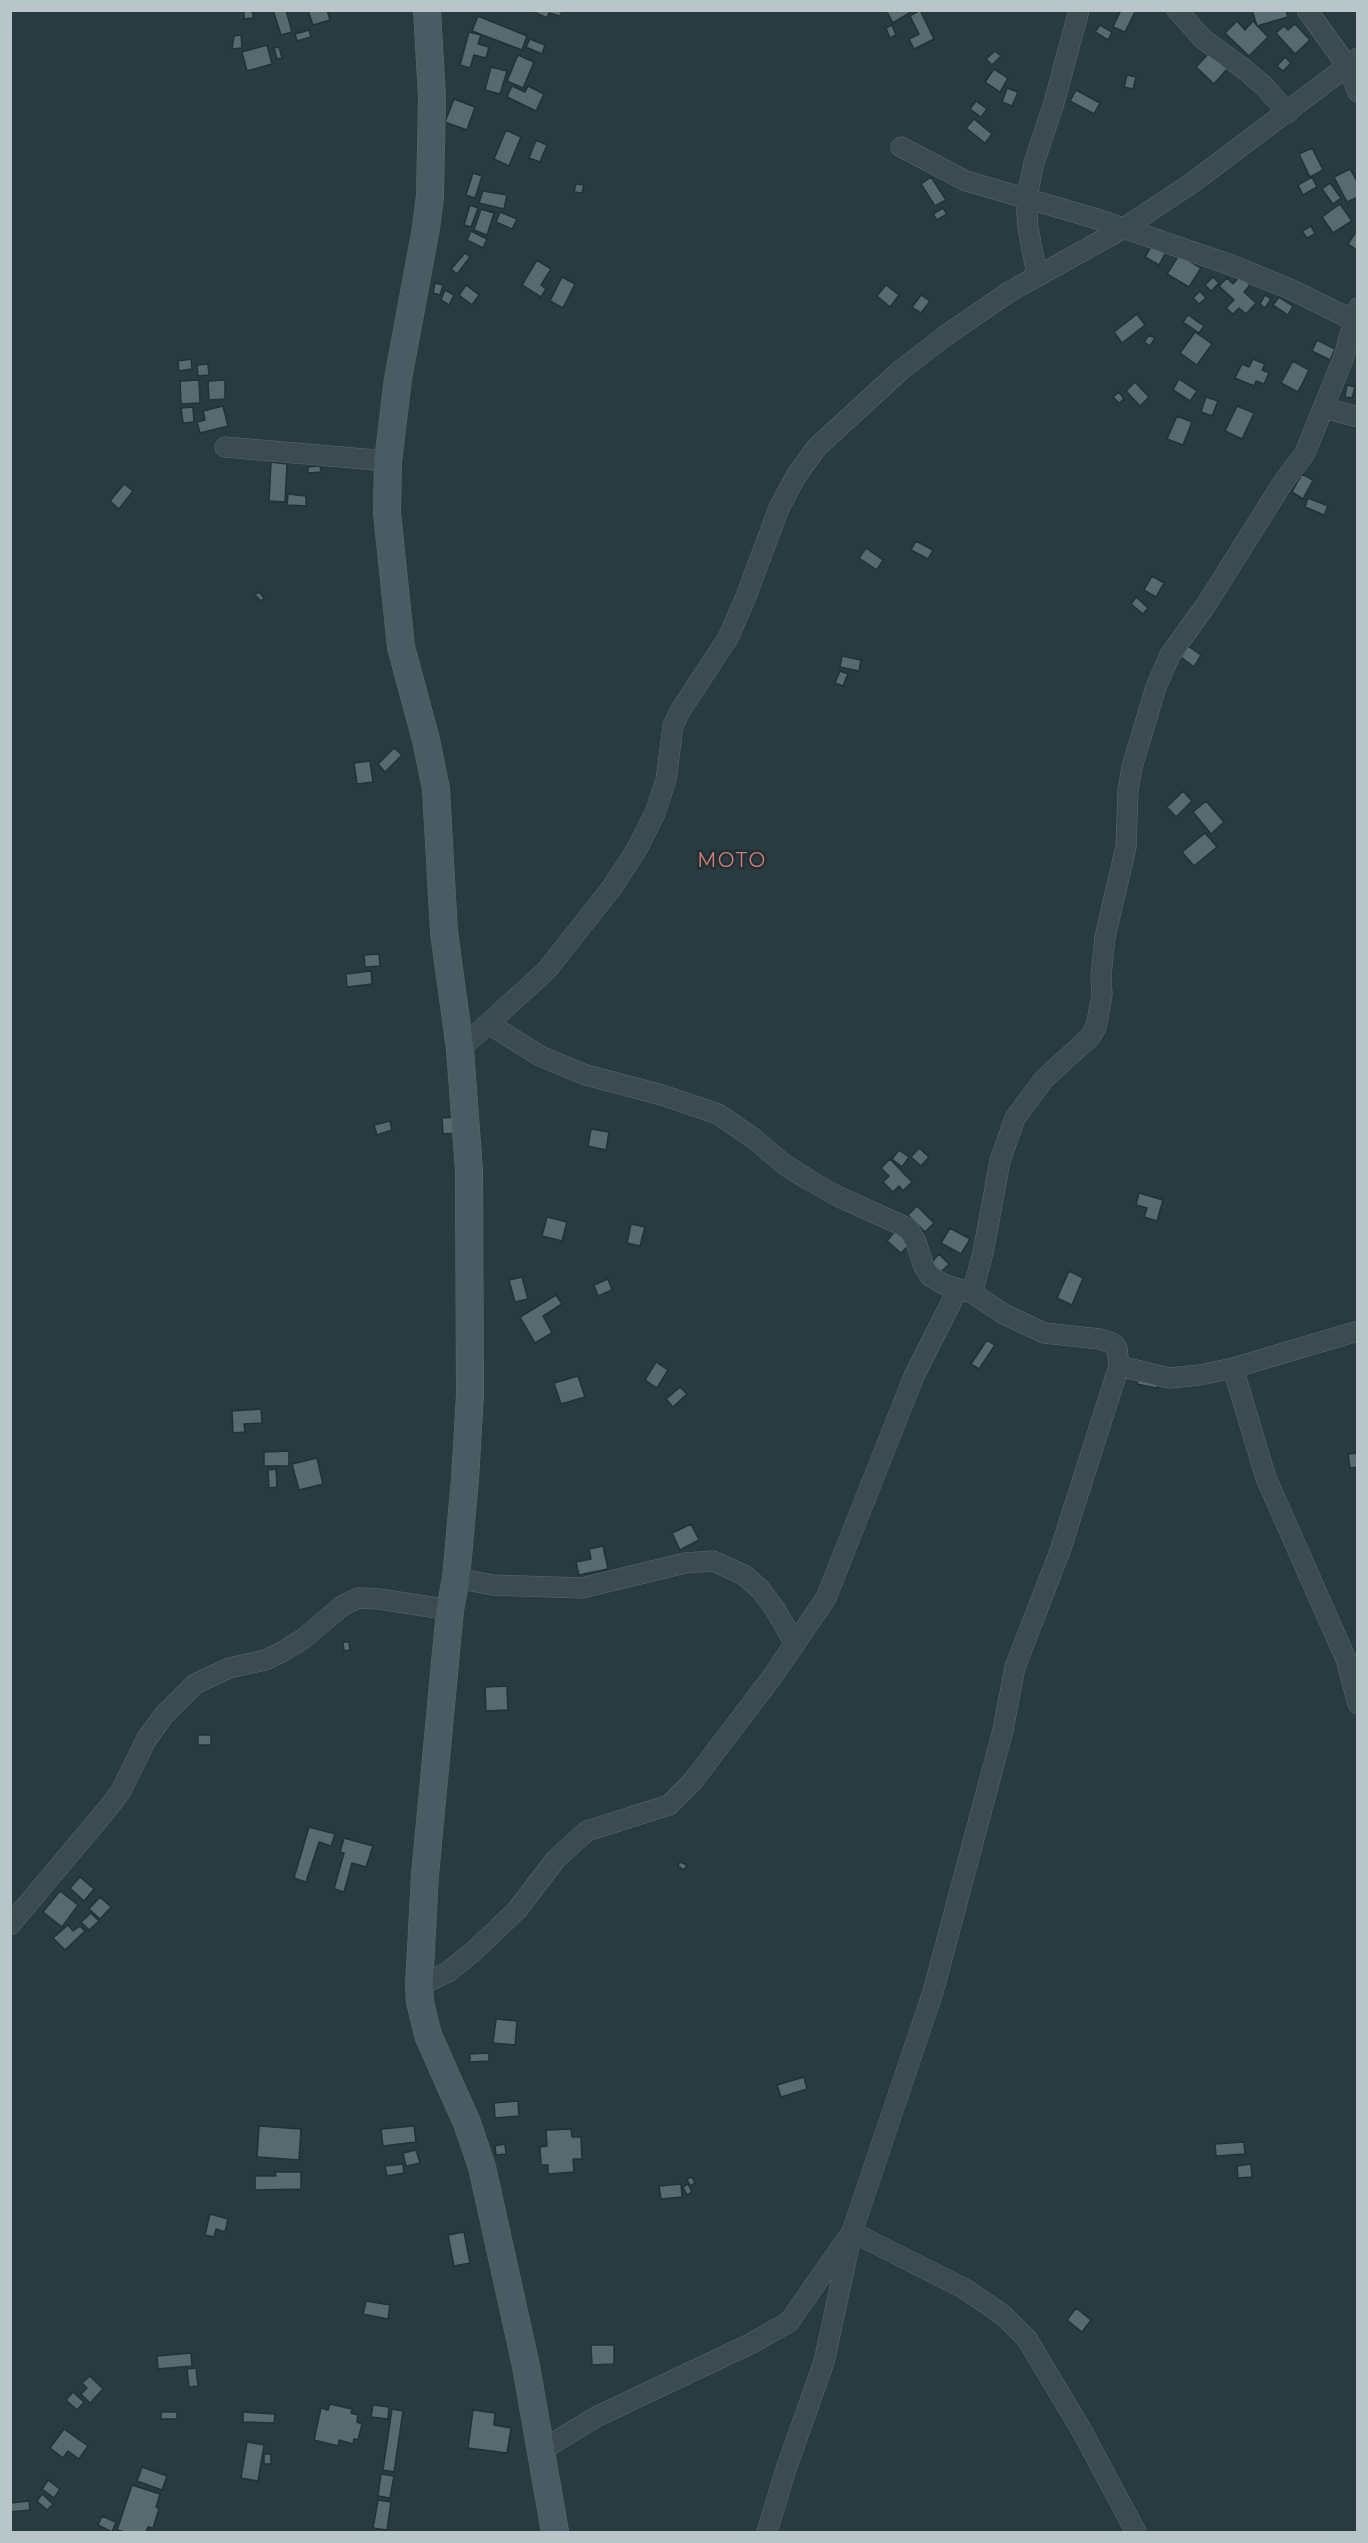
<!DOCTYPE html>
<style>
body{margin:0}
#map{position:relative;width:1368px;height:2543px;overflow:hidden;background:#283b40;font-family:Montserrat,sans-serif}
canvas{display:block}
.frame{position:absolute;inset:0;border:12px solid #b8c6ca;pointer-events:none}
</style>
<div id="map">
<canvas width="1368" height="2543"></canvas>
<div class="frame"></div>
</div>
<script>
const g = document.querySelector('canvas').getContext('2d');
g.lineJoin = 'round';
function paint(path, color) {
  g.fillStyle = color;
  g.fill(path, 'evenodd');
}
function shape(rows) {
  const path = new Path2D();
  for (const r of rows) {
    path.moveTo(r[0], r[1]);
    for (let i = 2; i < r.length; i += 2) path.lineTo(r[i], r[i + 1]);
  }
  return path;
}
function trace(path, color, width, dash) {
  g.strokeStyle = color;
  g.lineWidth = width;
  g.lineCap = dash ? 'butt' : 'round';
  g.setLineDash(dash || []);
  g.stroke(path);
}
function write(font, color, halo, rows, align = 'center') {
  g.font = font + ' Montserrat,sans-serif';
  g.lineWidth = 5;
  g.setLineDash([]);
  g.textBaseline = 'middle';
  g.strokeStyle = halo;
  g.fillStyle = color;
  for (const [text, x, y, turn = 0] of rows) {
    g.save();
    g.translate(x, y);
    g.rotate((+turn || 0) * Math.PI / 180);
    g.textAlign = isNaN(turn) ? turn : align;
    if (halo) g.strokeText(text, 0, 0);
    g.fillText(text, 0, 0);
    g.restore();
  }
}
const building = shape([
 [244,10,253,12,253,18,244,19,244,10],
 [273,10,286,10,292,32,281,35,273,10],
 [308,10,327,10,330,20,313,25,308,10],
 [530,10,561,10,562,11,560,16,549,13,547,18,530,10],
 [886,10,914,10,893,23,886,10],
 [920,10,934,39,914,49,909,39,919,34,910,16,920,10],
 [1121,10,1136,10,1125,32,1113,27,1121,10],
 [1252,10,1286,10,1288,17,1257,26,1252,10],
 [478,16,527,36,522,50,472,31,478,16],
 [1237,21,1245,30,1253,21,1268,37,1249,56,1225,33,1237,21],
 [1295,24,1310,40,1295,54,1276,33,1284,26,1288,30,1295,24],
 [892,25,896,35,890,38,886,28,892,25],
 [1100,25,1112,32,1108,40,1095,32,1100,25],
 [309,30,311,37,297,41,295,34,309,30],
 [469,32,481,35,478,44,489,47,486,58,474,55,470,68,460,65,469,32],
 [241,35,242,48,232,49,234,36,241,35],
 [530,39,545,45,542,54,526,47,530,39],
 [267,45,272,64,247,71,242,52,267,45],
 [279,47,282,58,277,59,274,48,279,47],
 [995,51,1001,56,992,65,986,59,995,51],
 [1209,53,1227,69,1214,84,1196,67,1209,53],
 [518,55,534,62,523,88,507,81,518,55],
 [1285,57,1291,63,1283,71,1277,66,1285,57],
 [491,67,507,71,500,94,485,90,491,67],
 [994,69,1008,78,1000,92,985,82,994,69],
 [1127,75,1136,77,1133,89,1124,87,1127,75],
 [512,86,525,92,528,86,544,94,536,111,507,97,512,86],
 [1007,88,1018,92,1012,106,1002,102,1007,88],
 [1076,90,1100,103,1094,114,1070,101,1076,90],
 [454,99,475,107,467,130,445,122,454,99],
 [976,101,987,109,981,117,970,109,976,101],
 [974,119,992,134,985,143,966,128,974,119],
 [506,130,521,137,509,166,494,159,506,130],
 [536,140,547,145,540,162,529,158,536,140],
 [1312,148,1323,170,1310,177,1299,154,1312,148],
 [1350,169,1358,183,1358,197,1347,202,1334,177,1350,169],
 [473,173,482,176,475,198,466,195,473,173],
 [931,177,946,200,935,206,921,184,931,177],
 [1312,177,1317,187,1303,195,1298,185,1312,177],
 [1330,183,1341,198,1333,204,1322,189,1330,183],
 [576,184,584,185,582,193,574,192,576,184],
 [483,191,507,195,504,209,479,203,483,191],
 [1340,204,1352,221,1333,233,1322,217,1340,204],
 [470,205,478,208,471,227,464,225,470,205],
 [943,208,947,214,937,220,933,214,943,208],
 [481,209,494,213,487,235,474,230,481,209],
 [500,212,517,219,512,229,496,222,500,212],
 [1311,226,1315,234,1307,238,1302,231,1311,226],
 [471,231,487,239,483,248,467,240,471,231],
 [1356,232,1358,233,1357,250,1348,244,1356,232],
 [1152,245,1166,252,1159,265,1145,257,1152,245],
 [465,253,470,257,457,274,451,269,465,253],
 [1179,255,1201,268,1189,287,1167,274,1179,255],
 [537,260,551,269,541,285,546,289,541,297,522,285,537,260],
 [1241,275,1250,285,1244,292,1256,303,1246,314,1239,308,1233,314,1226,308,1234,300,1219,286,1227,278,1233,284,1241,275],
 [562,277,575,284,563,308,550,301,562,277],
 [1213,277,1219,283,1211,291,1205,285,1213,277],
 [435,283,443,285,440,295,433,293,435,283],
 [466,285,479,295,472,305,459,295,466,285],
 [886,285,899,295,890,307,877,296,886,285],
 [445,290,454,295,449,305,441,300,445,290],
 [1200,291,1206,298,1199,304,1193,298,1200,291],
 [921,295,930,301,921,313,912,307,921,295],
 [1265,295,1271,299,1265,308,1260,304,1265,295],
 [1279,297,1293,306,1288,315,1273,305,1279,297],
 [1137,314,1145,325,1122,343,1114,332,1137,314],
 [1188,315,1204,326,1199,333,1183,322,1188,315],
 [1195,332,1212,344,1197,365,1180,353,1195,332],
 [1149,335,1155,338,1150,346,1144,342,1149,335],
 [1317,340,1335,349,1330,360,1312,351,1317,340],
 [191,359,192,369,179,371,178,361,191,359],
 [1253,359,1265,364,1262,370,1269,373,1264,384,1256,381,1254,386,1235,378,1242,364,1249,367,1253,359],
 [1293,361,1309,370,1298,392,1281,383,1293,361],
 [208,364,209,375,198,376,197,365,208,364],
 [1179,379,1197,391,1190,401,1173,390,1179,379],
 [199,380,200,403,181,404,180,381,199,380],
 [225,380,225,399,209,400,208,381,225,380],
 [1135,382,1149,397,1140,406,1126,391,1135,382],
 [1347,385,1355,387,1352,398,1345,397,1347,385],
 [1119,392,1124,399,1119,403,1113,397,1119,392],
 [1206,397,1218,401,1212,416,1201,412,1206,397],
 [223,406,228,426,200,433,197,422,205,420,203,411,223,406],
 [1237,406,1254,413,1242,439,1225,431,1237,406],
 [193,407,194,422,183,423,181,408,193,407],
 [1177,416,1192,422,1183,445,1167,439,1177,416],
 [271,462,287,464,285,502,269,501,271,462],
 [320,466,321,472,308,473,308,467,320,466],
 [1302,474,1313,480,1303,499,1292,492,1302,474],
 [124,484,133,491,119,509,110,501,124,484],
 [288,494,306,496,306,506,287,505,288,494],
 [1308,498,1328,506,1324,515,1305,507,1308,498],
 [916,541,933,550,928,559,911,550,916,541],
 [866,548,883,560,877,570,859,558,866,548],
 [1152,576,1164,583,1156,597,1144,590,1152,576],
 [259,592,264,598,261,601,255,595,259,592],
 [1136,597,1148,608,1143,614,1131,604,1136,597],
 [1188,646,1201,655,1194,667,1181,657,1188,646],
 [842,656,861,660,859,671,840,667,842,656],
 [840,671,848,674,843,686,835,683,840,671],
 [394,748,402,755,385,772,378,764,394,748],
 [370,761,373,782,357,784,354,763,370,761],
 [1183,791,1192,801,1176,817,1167,807,1183,791],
 [1206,801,1224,822,1211,834,1193,812,1206,801],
 [1205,833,1217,847,1194,866,1182,852,1205,833],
 [379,954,380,966,365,967,364,955,379,954],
 [371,971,372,984,347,987,346,974,371,971],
 [457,1117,458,1133,443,1134,442,1118,457,1117],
 [390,1121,392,1130,377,1135,374,1125,390,1121],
 [591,1129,609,1132,606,1150,588,1146,591,1129],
 [919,1148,929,1157,921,1166,911,1157,919,1148],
 [899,1150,909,1157,902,1167,892,1159,899,1150],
 [890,1159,912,1182,903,1191,899,1186,893,1192,883,1182,889,1176,881,1168,890,1159],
 [1139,1193,1163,1200,1157,1221,1144,1217,1147,1208,1136,1205,1139,1193],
 [917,1206,934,1223,925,1232,908,1215,917,1206],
 [547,1217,567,1222,562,1241,542,1236,547,1217],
 [631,1224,645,1227,640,1246,627,1243,631,1224],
 [950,1228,970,1239,961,1254,941,1243,950,1228],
 [895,1231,910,1244,901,1253,887,1241,895,1231],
 [939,1254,949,1264,941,1272,931,1263,939,1254],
 [1069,1271,1083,1278,1072,1305,1057,1298,1069,1271],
 [522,1277,528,1299,515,1302,509,1280,522,1277],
 [608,1279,612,1290,598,1296,594,1285,608,1279],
 [556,1295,562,1304,543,1316,552,1333,535,1343,520,1317,556,1295],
 [987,1340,995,1345,979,1369,971,1364,987,1340],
 [656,1362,668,1370,657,1388,645,1380,656,1362],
 [1139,1375,1159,1379,1157,1388,1137,1384,1139,1375],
 [578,1376,585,1397,561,1404,554,1383,578,1376],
 [680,1387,687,1394,673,1407,666,1399,680,1387],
 [261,1409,262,1423,244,1424,245,1432,233,1433,232,1411,261,1409],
 [289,1451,289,1466,264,1466,264,1452,289,1451],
 [1358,1453,1358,1467,1350,1468,1348,1454,1358,1453],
 [317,1458,323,1484,299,1490,292,1464,317,1458],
 [276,1469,277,1487,269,1488,268,1470,276,1469],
 [691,1524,699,1540,680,1550,672,1533,691,1524],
 [603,1546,608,1569,579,1575,576,1562,591,1559,589,1549,603,1546],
 [343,1642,349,1642,350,1650,344,1651,343,1642],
 [507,1686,508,1710,486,1711,485,1687,507,1686],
 [198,1735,211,1735,211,1745,198,1745,198,1735],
 [309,1827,335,1834,331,1846,319,1842,306,1882,294,1878,309,1827],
 [344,1838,373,1846,366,1867,352,1863,344,1892,334,1889,344,1853,340,1852,344,1838],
 [680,1862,687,1865,684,1870,678,1866,680,1862],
 [80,1877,94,1889,84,1901,70,1888,80,1877],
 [60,1891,78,1905,62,1927,43,1912,60,1891],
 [100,1897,111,1907,100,1919,89,1909,100,1897],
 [91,1913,99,1921,89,1930,81,1922,91,1913],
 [68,1925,73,1931,80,1926,85,1931,65,1950,53,1938,68,1925],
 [496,2019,517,2021,515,2045,493,2043,496,2019],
 [489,2053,489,2061,470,2062,470,2054,489,2053],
 [804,2077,807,2089,781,2097,777,2085,804,2077],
 [518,2101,519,2116,495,2118,494,2103,518,2101],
 [259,2126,301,2129,299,2160,257,2157,259,2126],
 [414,2126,416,2142,383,2146,381,2129,414,2126],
 [571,2129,572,2137,581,2137,582,2159,573,2159,574,2172,548,2174,548,2165,541,2165,540,2147,547,2146,546,2130,571,2129],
 [1244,2142,1245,2154,1216,2156,1215,2144,1244,2142],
 [505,2144,506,2154,496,2155,495,2146,505,2144],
 [416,2150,420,2163,406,2166,403,2153,416,2150],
 [403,2164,404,2173,387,2176,385,2166,403,2164],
 [1251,2164,1252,2177,1238,2178,1237,2166,1251,2164],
 [275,2172,301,2172,301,2189,255,2190,255,2176,276,2176,275,2172],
 [692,2177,695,2183,690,2186,687,2179,692,2177],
 [681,2184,682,2197,661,2199,659,2186,681,2184],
 [688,2184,692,2192,687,2195,683,2187,688,2184],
 [210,2214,228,2219,225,2232,216,2229,214,2237,205,2235,210,2214],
 [464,2232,470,2263,454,2266,448,2235,464,2232],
 [366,2301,390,2305,388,2319,363,2314,366,2301],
 [1076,2308,1091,2320,1082,2332,1067,2320,1076,2308],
 [591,2345,614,2345,614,2364,592,2365,591,2345],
 [191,2353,192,2366,158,2369,157,2356,191,2353],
 [196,2368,198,2386,189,2387,187,2369,196,2368],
 [90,2376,103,2389,90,2403,81,2394,87,2388,82,2383,90,2376],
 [73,2392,84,2402,77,2410,66,2400,73,2392],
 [330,2404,352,2409,351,2413,358,2415,357,2422,362,2424,358,2440,354,2439,353,2444,339,2440,338,2446,314,2440,321,2408,328,2410,330,2404],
 [373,2405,389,2407,388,2419,371,2417,373,2405],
 [392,2409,403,2411,394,2472,383,2470,392,2409],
 [473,2410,495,2413,494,2425,511,2428,507,2453,468,2448,473,2410],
 [161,2412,177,2412,177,2419,161,2419,161,2412],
 [243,2412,275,2414,274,2423,243,2422,243,2412],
 [64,2429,88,2446,79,2459,68,2451,63,2458,50,2448,64,2429],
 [247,2442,264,2445,258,2481,241,2478,247,2442],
 [264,2454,271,2454,271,2464,264,2464,264,2454],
 [142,2467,167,2476,162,2490,137,2481,142,2467],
 [381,2474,394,2476,390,2498,378,2496,381,2474],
 [48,2480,60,2489,54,2498,42,2489,48,2480],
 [132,2485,160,2494,156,2507,159,2509,153,2528,148,2527,146,2532,125,2532,117,2530,132,2485],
 [42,2494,53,2504,47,2510,37,2501,42,2494],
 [378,2500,391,2502,387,2530,373,2528,378,2500],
 [29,2501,30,2510,10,2512,10,2503,29,2501],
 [102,2516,116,2522,112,2532,98,2525,102,2516]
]);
paint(building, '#566a70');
trace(building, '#223237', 1.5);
const street = shape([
 [1177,10,1203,39,1244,69,1264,86,1288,113],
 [1307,10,1348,67,1358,92],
 [901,147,966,181,1094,218,1231,265,1292,290,1353,320],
 [1037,275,1028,228,1026,200,1034,163,1054,103,1079,10],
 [1325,408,1358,417],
 [225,447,388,461],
 [489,1024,540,1056,586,1075,662,1095,718,1114,753,1138,785,1165,809,1180,837,1196,908,1228,916,1242,924,1267,930,1276,943,1284,972,1293,1004,1314,1044,1333,1100,1339,1114,1344,1117,1348,1119,1366,1169,1378,1200,1375,1233,1368,1358,1331],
 [460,1049,547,970,613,886,637,849,655,813,666,780,673,726,680,711,728,638,745,599,779,508,796,476,817,447,901,370,945,336,1009,292,1124,228,1192,183,1358,58],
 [972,1293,983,1253,1000,1161,1015,1118,1044,1079,1090,1037,1096,1027,1102,995,1101,976,1105,937,1126,847,1128,791,1132,767,1156,687,1170,655,1206,605,1282,484,1305,453,1343,359,1358,308],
 [1233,1368,1266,1478,1346,1659,1358,1704],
 [456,1578,493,1585,582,1588,685,1563,713,1561,744,1575,760,1589,775,1609,795,1644],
 [10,1925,109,1807,121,1791,146,1740,164,1715,195,1684,229,1668,265,1660,280,1653,303,1639,342,1606,358,1598,379,1599,450,1610],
 [419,1986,448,1972,474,1951,517,1910,556,1859,587,1831,669,1805,693,1781,772,1677,826,1598,914,1376,958,1289],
 [540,2451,596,2417,750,2344,789,2322,852,2232,933,1992,1003,1730,1015,1667,1060,1551,1119,1366],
 [767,2532,786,2469,824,2362,852,2232,965,2289,1003,2315,1027,2339,1082,2431,1136,2532]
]);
const secondary = shape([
 [427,10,432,97,430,196,426,228,398,379,388,461,387,513,401,647,426,740,436,789,444,932,460,1049,469,1171,470,1395,465,1479,456,1578,450,1610,425,1875,419,1986,420,2002,428,2035,467,2123,482,2167,526,2366,555,2532]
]);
trace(street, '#59696d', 21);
trace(secondary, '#59696d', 28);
trace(street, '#3c4b50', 20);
trace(secondary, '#4a5c63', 27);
g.letterSpacing = '1.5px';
write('20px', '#d27d75', '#203035', [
 ["MOTO",732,861]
]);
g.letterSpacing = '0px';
</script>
